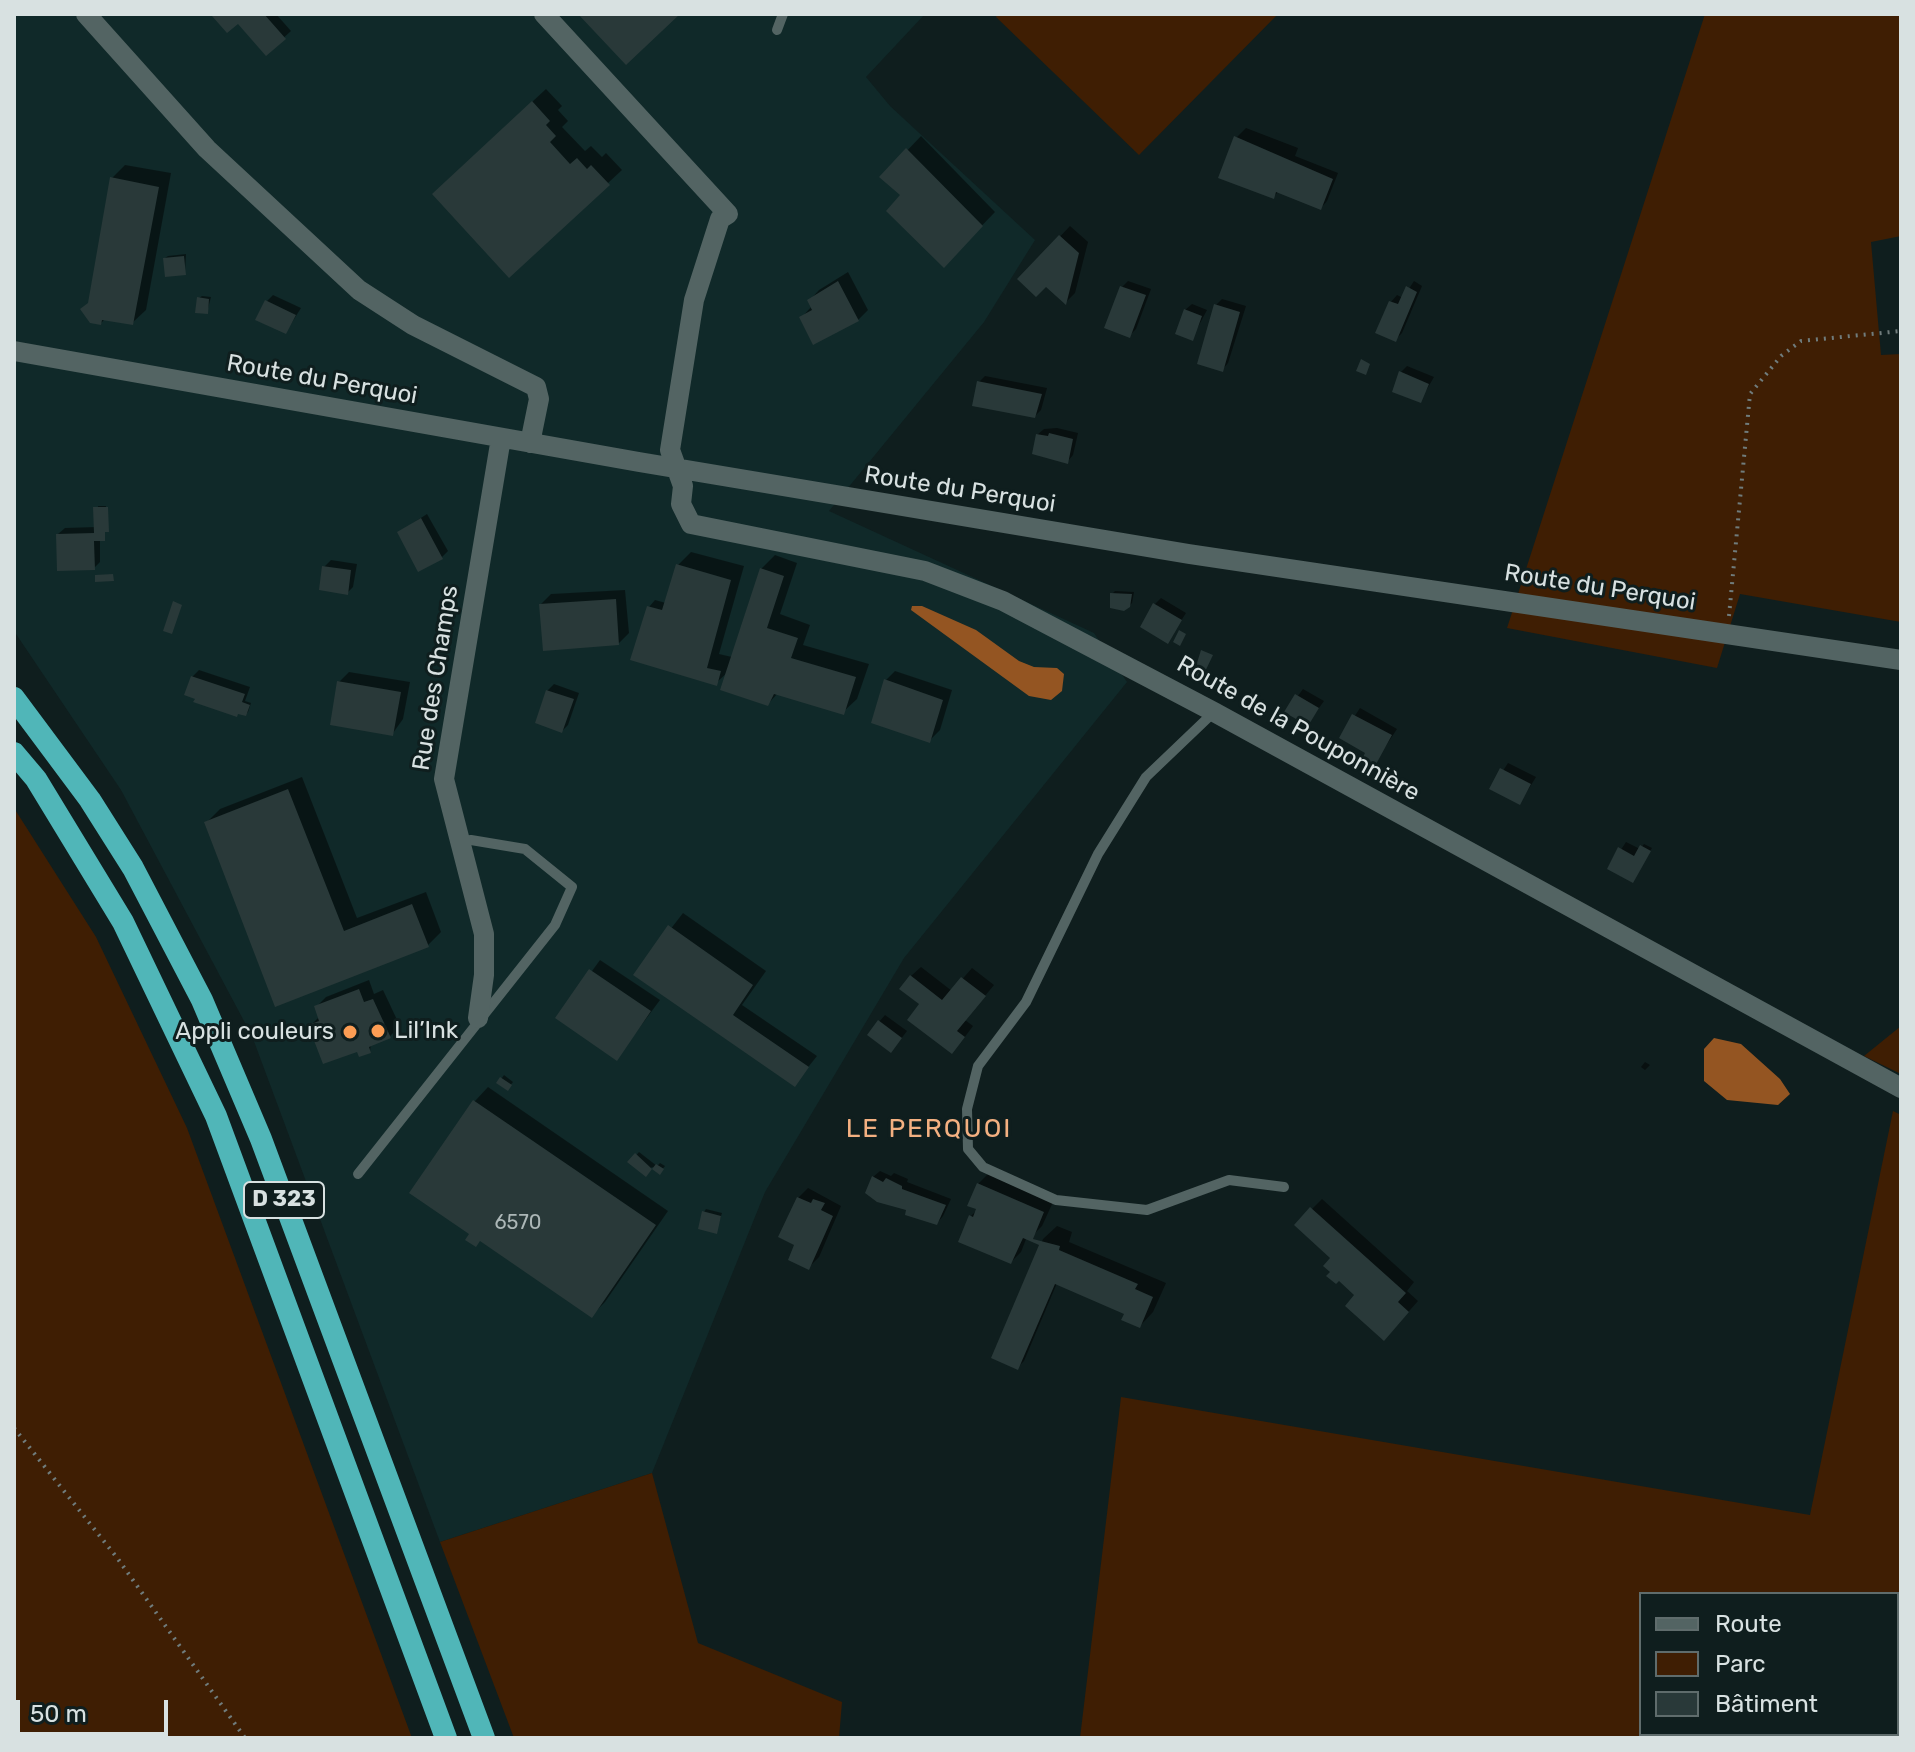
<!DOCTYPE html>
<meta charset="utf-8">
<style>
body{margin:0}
#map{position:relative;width:1915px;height:1752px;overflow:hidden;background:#0f1e1e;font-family:Rubik,sans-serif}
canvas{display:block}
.frame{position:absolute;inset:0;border:16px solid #d8e1e1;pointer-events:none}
.legend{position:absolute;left:1639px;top:1592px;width:260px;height:144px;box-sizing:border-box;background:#0f1e1e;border:2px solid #5f6c6c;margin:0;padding:10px 14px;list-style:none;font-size:24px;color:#d8e1e1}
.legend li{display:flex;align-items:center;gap:16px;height:40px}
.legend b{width:40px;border:2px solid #5f6c6c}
.scale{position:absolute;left:16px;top:1700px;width:152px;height:36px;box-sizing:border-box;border:4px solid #d8e1e1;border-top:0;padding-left:10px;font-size:24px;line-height:28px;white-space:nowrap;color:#d8e1e1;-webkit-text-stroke:6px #0f1e1e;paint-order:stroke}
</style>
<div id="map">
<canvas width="1915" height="1752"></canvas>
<div class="frame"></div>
<ul class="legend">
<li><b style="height:10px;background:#536463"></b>Route</li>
<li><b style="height:22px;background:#3f1e03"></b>Parc</li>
<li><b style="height:22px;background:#293939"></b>Bâtiment</li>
</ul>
<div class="scale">50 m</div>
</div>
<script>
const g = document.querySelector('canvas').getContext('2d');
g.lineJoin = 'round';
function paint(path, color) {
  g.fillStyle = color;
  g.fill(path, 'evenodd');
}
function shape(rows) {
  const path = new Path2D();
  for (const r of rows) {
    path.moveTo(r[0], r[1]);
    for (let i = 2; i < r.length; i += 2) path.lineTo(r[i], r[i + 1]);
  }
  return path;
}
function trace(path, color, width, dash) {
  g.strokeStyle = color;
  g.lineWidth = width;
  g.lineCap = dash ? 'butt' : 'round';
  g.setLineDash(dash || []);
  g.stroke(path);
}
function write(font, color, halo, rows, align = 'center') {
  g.font = font + ' Rubik,sans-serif';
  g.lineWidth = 6;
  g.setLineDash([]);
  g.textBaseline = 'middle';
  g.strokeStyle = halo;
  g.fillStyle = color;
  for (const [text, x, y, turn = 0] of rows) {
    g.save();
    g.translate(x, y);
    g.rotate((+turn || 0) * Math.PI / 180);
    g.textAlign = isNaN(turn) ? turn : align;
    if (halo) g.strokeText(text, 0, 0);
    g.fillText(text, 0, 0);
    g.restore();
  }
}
paint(shape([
 [14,14,925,14,866,77,890,106,1035,240,984,322,829,511,1094,633,1127,682,904,958,765,1192,652,1473,440,1542,252,1036,121,790,14,631]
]), '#102929');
paint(shape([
 [998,14,1278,14,1139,155,996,17],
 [1705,14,1901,14,1901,236,1871,242,1881,355,1901,354,1901,622,1740,594,1717,668,1507,628],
 [14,808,96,937,187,1128,412,1738,14,1738],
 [1901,1026,1901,1074,1864,1056],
 [1893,1111,1901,1115,1901,1738,1080,1738,1121,1397,1810,1515],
 [1897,1594,1897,1734,1641,1734,1641,1594],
 [652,1473,698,1643,842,1702,839,1738,514,1738,440,1542]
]), '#3f1e03');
paint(shape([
 [912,606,922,606,976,630,1019,661,1034,667,1057,668,1064,674,1062,691,1051,700,1029,696,911,610],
 [1714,1038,1741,1044,1780,1079,1790,1094,1778,1105,1727,1100,1704,1081,1704,1049]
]), '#945522');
paint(shape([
 [217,14,276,14,291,31,266,54,238,21],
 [546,89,562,106,558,110,568,121,562,127,585,151,591,146,602,157,606,153,622,170,608,183,448,180],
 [1246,128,1298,148,1295,156,1338,173,1327,201,1321,208,1279,191,1273,197,1236,138],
 [921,136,995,212,944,265,903,195,882,177],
 [125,165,171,173,146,310,132,323,106,318,101,323,91,301,112,178],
 [1070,226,1088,242,1075,293,1066,302,1046,284,1020,279],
 [186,254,185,273,165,258,168,256],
 [848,272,868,310,858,320,801,318,812,306,809,301,819,290],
 [1128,281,1151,289,1136,329,1130,335,1122,287],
 [1414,281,1422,286,1402,333,1395,340,1391,302,1397,295,1403,298],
 [273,295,301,308,286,332,266,302],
 [202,296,211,297,207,312,199,298],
 [1222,299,1246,306,1228,363,1222,370,1216,305],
 [1192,304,1207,310,1192,338,1185,310],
 [1407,366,1434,377,1420,401,1401,372],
 [985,376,1047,388,1041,410,1035,416,979,382],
 [1057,428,1078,433,1073,455,1067,462,1037,435,1044,429],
 [98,506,106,506,104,539,100,539,100,562,94,568,58,534,65,528,96,527],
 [427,514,448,551,442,557,399,532],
 [691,552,744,566,719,654,732,657,761,569,775,555,797,563,780,614,810,625,803,645,869,664,857,699,843,712,778,693,768,704,728,672,716,683,649,607,655,600,666,603,678,565],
 [331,560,357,564,353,587,347,593,324,567],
 [625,590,629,633,619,643,541,604,551,594],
 [1115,591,1134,592,1132,603,1129,606,1112,594],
 [1161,598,1186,613,1168,641,1154,605],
 [199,670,250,687,245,701,251,703,248,712,246,714,192,677],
 [895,671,952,690,940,730,930,740,885,681],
 [349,672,410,682,403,719,393,733,339,682],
 [554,684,579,693,568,725,562,731,547,691],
 [1303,689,1324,701,1308,723,1287,711],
 [1360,708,1397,729,1374,764,1368,752,1341,737],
 [1508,763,1536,777,1520,803,1492,788],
 [302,777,357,918,426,892,441,932,427,946,276,1004,206,823,220,809],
 [1626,842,1640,849,1644,844,1652,848,1633,880,1609,868],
 [683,913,766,971,742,1005,817,1056,794,1085,636,974],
 [600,960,660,1000,617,1058,558,1018],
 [921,967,952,991,972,968,994,985,965,1020,973,1026,961,1042,922,1003,911,976],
 [369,980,374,994,383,990,400,1026,390,1036,371,1044,370,1051,359,1052,310,1026,320,1016,316,1007,326,997],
 [885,1015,907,1031,897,1044,879,1022],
 [1645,1062,1650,1065,1645,1070,1641,1067],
 [504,1075,513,1082,508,1088,499,1082],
 [488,1087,668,1211,605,1302,591,1316,412,1192,475,1101],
 [639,1152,657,1166,660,1163,665,1166,660,1172,652,1167,646,1174,630,1162],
 [880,1171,891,1176,894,1173,908,1179,907,1182,951,1199,943,1216,937,1223,909,1208,873,1177],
 [988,1174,1053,1202,1042,1226,1032,1236,1028,1234,1021,1252,1011,1262,971,1216,979,1208,978,1184],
 [808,1188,841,1206,819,1257,809,1267,796,1244,798,1198],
 [1322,1199,1414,1282,1407,1291,1418,1301,1394,1328,1357,1295,1333,1257,1312,1209],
 [706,1209,722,1213,716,1232,704,1212],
 [1057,1226,1072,1232,1069,1242,1166,1283,1153,1312,1140,1326,1127,1313,1057,1283,1024,1361,1018,1367,994,1357,1043,1239]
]), '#0007');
paint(shape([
 [215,14,264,14,286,39,266,56,238,24,227,33,212,16],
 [578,14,680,14,626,65],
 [532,101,550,121,546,125,556,136,550,142,570,164,577,158,587,169,591,165,610,185,509,278,432,194],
 [1234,136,1333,179,1321,210,1276,192,1274,199,1218,178],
 [906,148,983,226,944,268,886,211,900,195,879,177],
 [110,177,159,187,133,325,102,320,101,325,90,323,80,309,88,303],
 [1059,235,1079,253,1066,305,1046,287,1036,297,1017,279],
 [184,256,186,275,165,277,163,258],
 [838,281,859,321,813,345,799,317,812,310,807,300],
 [1120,286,1146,295,1130,338,1104,328],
 [1406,286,1417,292,1396,342,1375,333,1389,301,1398,304],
 [197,297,209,299,208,314,195,313],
 [265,300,296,315,286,334,255,320],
 [1214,304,1240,312,1223,372,1197,364],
 [1184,309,1202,316,1193,341,1175,334],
 [1361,359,1370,364,1366,375,1356,371],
 [1399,371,1429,384,1421,403,1392,392],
 [977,381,1042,394,1035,418,972,406],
 [1049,433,1073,439,1068,464,1032,454,1036,434,1048,436],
 [93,507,108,507,109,532,105,532,105,541,94,541,95,570,57,571,56,534,94,533],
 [421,518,443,559,418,572,397,532],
 [676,564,731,580,707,668,721,671,717,686,630,660,647,606,662,610],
 [322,566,351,570,348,595,319,590],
 [760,568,784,576,767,628,798,638,791,658,856,677,844,715,774,694,768,706,720,690],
 [113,574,114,581,95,582,95,575],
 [1110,593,1132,594,1130,607,1124,611,1110,608],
 [616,599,619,645,543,651,539,604],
 [173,601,182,605,172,634,163,631],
 [1153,603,1182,620,1168,644,1140,627],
 [1179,630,1186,634,1180,646,1173,642],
 [1201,650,1213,655,1200,682,1192,679],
 [191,676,245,694,242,702,250,705,246,716,238,714,237,717,193,702,195,699,184,695],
 [884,679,943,700,930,743,871,723],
 [337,681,401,692,393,736,330,725],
 [546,690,574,699,562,733,535,723],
 [1295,694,1319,708,1308,726,1284,712],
 [1352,714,1392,735,1375,766,1362,759,1365,753,1339,738],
 [1500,768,1531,784,1520,805,1489,789],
 [288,789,344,931,412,904,429,947,275,1007,204,822],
 [1640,845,1651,851,1633,883,1607,869,1618,847,1634,856],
 [668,925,753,985,733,1015,809,1067,795,1087,633,975],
 [589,969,651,1011,617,1061,555,1018],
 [910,975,942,1000,961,977,986,996,957,1031,965,1037,952,1054,907,1020,919,1004,899,989],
 [359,989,364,1002,373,999,391,1038,369,1047,371,1053,359,1057,357,1052,323,1064,308,1025,319,1021,314,1006],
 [878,1020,902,1038,891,1053,867,1035],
 [500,1077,512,1085,508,1091,496,1083],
 [473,1100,656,1225,592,1318,480,1241,476,1247,465,1240,469,1234,409,1193],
 [635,1153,652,1169,656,1164,664,1169,660,1175,652,1169,646,1177,627,1162],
 [872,1176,883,1182,886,1178,902,1186,902,1189,946,1205,937,1225,905,1215,906,1210,877,1202,865,1193],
 [977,1183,1044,1212,1033,1239,1060,1246,1059,1250,1138,1284,1135,1289,1153,1297,1140,1328,1121,1320,1124,1314,1055,1284,1018,1370,991,1358,1039,1245,1023,1238,1011,1264,958,1242,969,1215,973,1217,976,1209,967,1206],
 [797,1197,811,1203,813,1199,825,1203,821,1210,833,1216,809,1270,788,1260,794,1245,778,1237],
 [1310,1207,1406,1293,1398,1302,1409,1312,1384,1341,1345,1306,1354,1295,1339,1281,1336,1284,1326,1276,1330,1272,1323,1266,1330,1258,1294,1225],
 [702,1211,721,1216,717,1234,698,1229]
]), '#293939');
trace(shape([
 [1729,616,1750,394,1781,356,1801,341,1901,331],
 [14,1428,118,1559,245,1738]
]), '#707c7c', 4, [2, 6]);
trace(shape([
 [777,30,783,14],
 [1214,712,1146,777,1098,854,1026,1002,978,1066,967,1109,968,1149,983,1167,1056,1200,1147,1210,1229,1180,1284,1187],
 [358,1174,555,925,572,887,525,849,471,840,460,842]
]), '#536463', 10);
trace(shape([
 [86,14,207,149,359,290,413,325,536,387,539,399,530,443],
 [544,14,728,214,720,219,694,300,670,450,683,486,681,504,691,524,925,571,1003,601,1214,712,1901,1088],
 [14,351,639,462,1189,554,1901,660],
 [478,1018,484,975,484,934,444,779,501,438]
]), '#536463', 20);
trace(shape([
 [14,698,90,800,133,868,202,1000,261,1139,484,1738],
 [14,753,36,779,123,922,216,1116,446,1738]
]), '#50b6b8', 22);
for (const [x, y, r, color] of [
 [378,1031,8,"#fc9d54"],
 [350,1032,8,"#fc9d54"]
]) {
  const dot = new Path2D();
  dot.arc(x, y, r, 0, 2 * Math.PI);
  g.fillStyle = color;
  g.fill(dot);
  trace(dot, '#0f1e1e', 3);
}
write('20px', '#acb7b7', null, [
 ["6570",518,1223]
]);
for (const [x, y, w] of [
 [284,1200,80]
]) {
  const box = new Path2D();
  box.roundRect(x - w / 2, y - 18, w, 36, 6);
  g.fillStyle = '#0f1e1e';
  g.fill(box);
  trace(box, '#d8e1e1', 2);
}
write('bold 22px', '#d8e1e1', null, [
 ["D 323",284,1200]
]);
write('24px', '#d8e1e1', '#0f1e1e', [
 ["Route du Perquoi",322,380,10],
 ["Route du Perquoi",960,490,9],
 ["Route du Perquoi",1600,588,9],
 ["Rue des Champs",436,678,-81],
 ["Route de la Pouponnière",1298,729,29]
]);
write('24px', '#d8e1e1', '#0f1e1e', [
 ["Lil’Ink",394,1031],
 ["Appli couleurs",334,1032,"right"]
], 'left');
g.letterSpacing = '2px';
write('26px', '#f3b081', '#0f1e1e', [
 ["LE PERQUOI",929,1129]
]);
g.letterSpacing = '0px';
</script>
